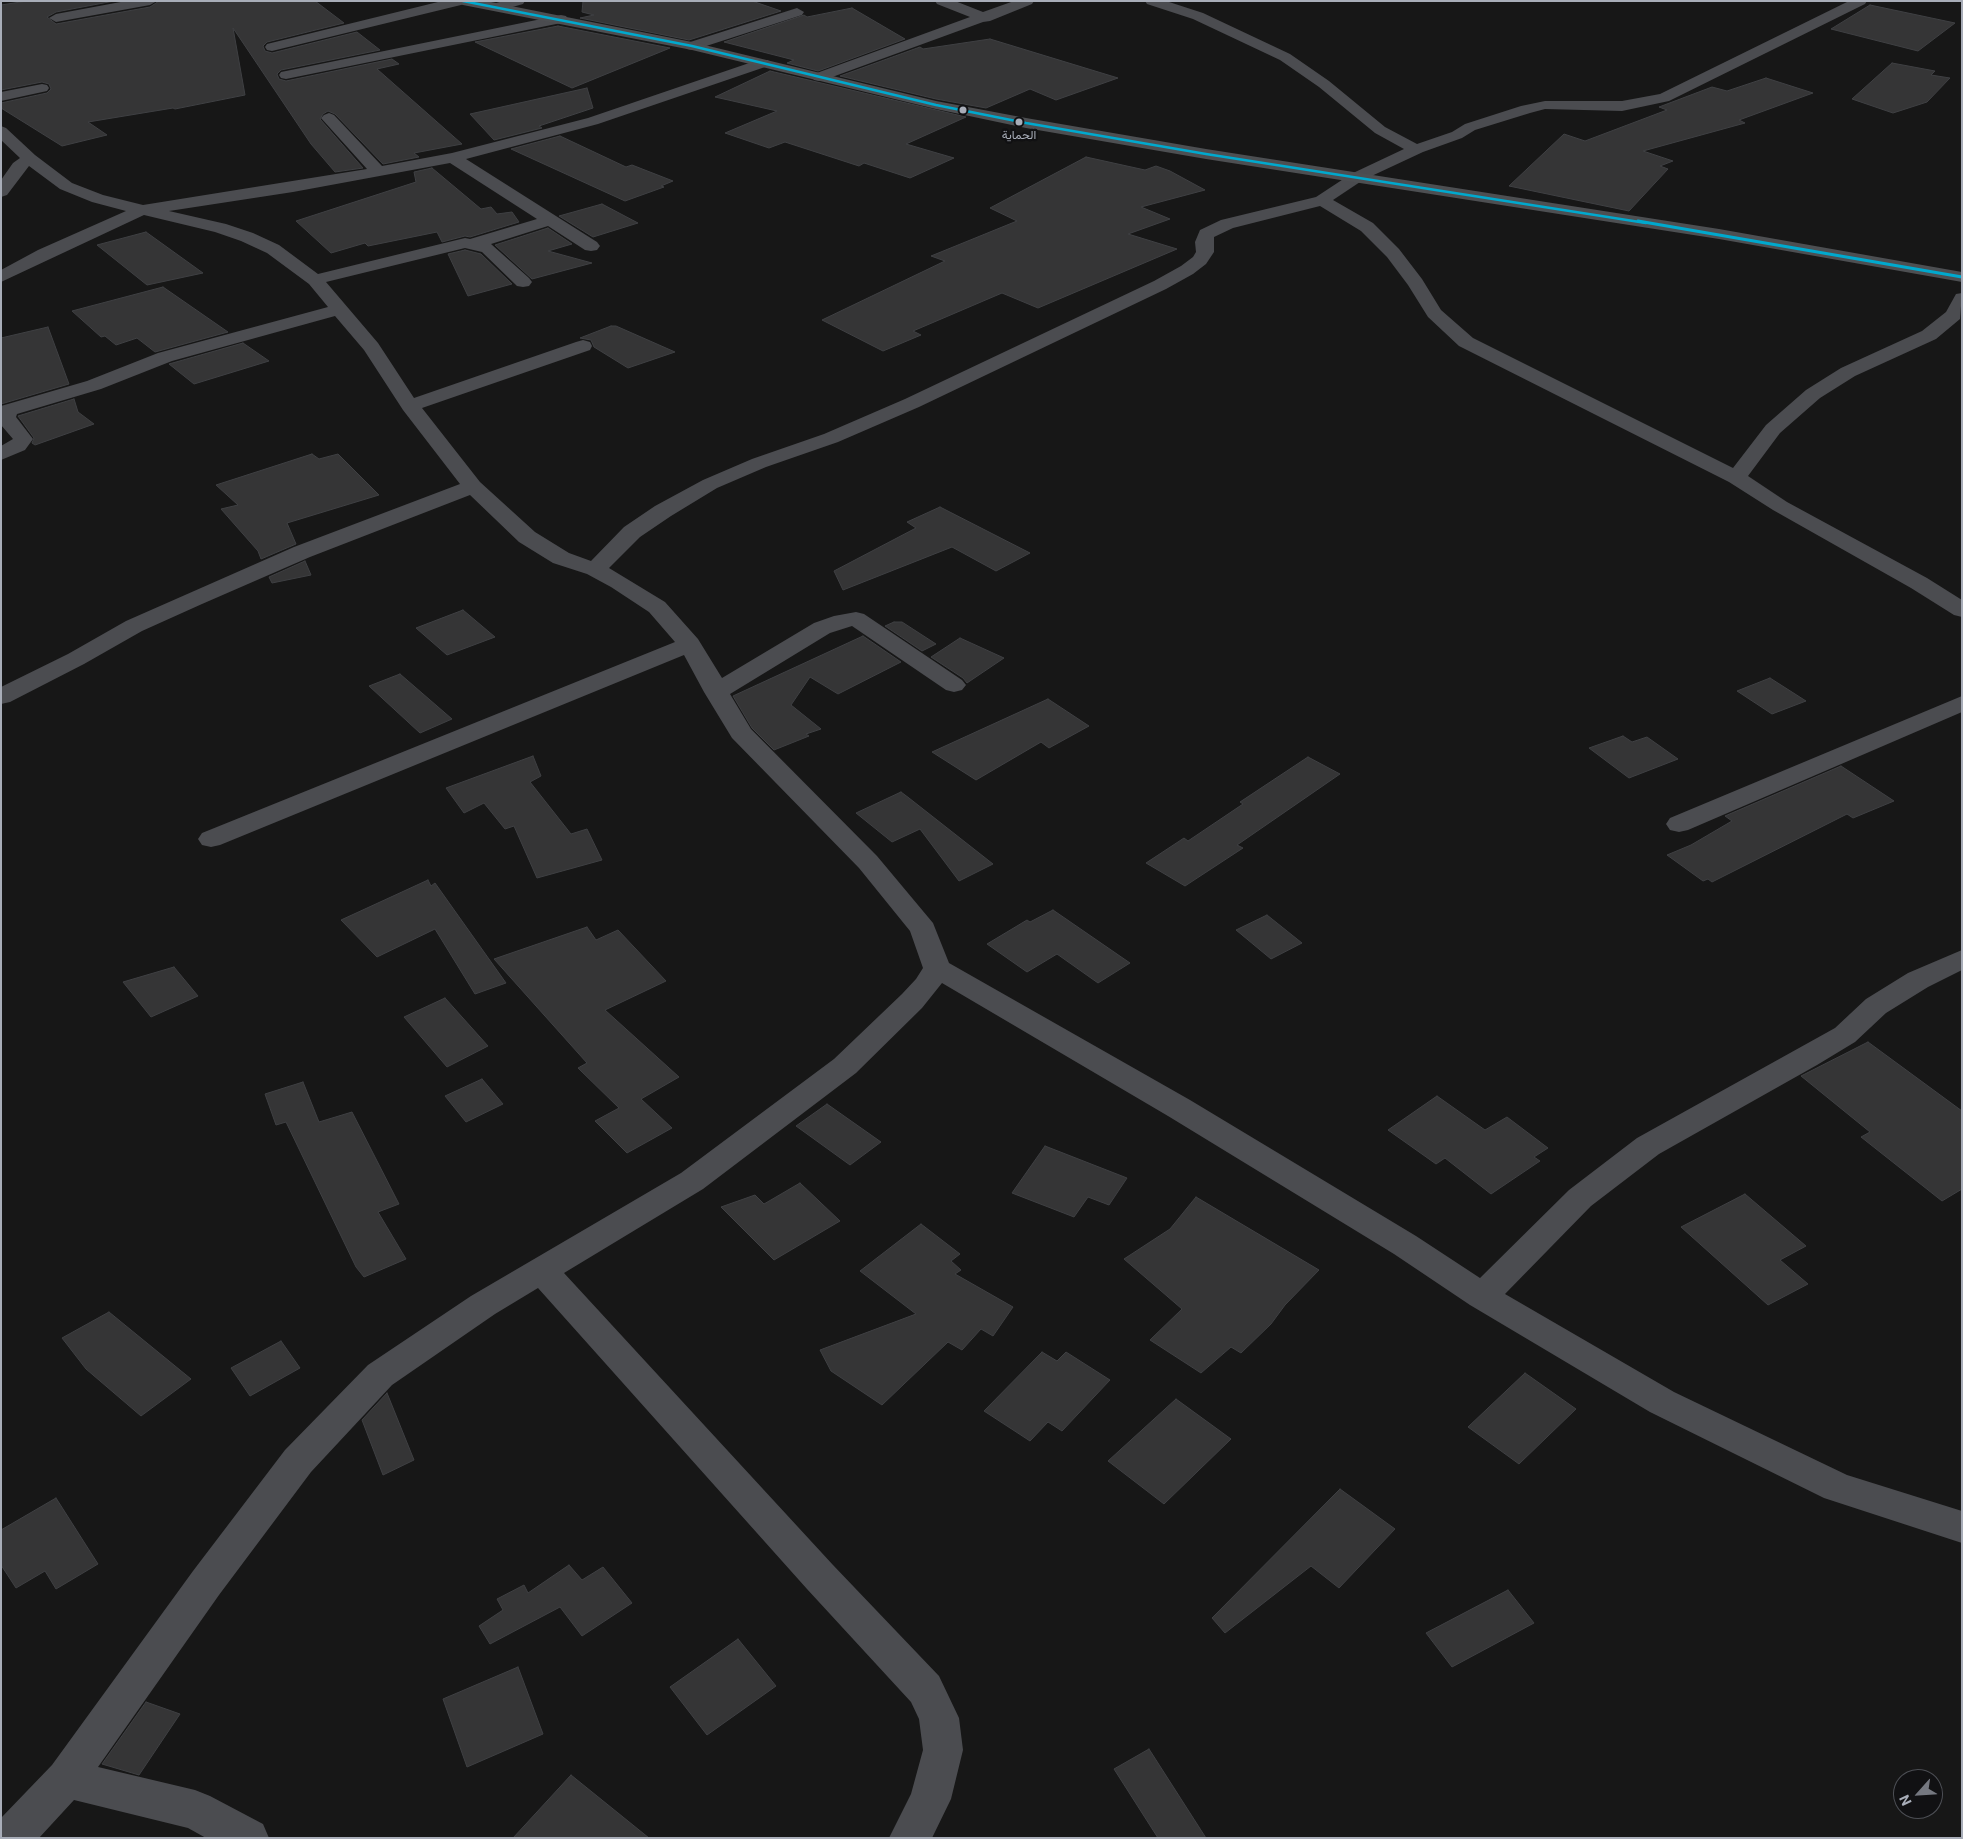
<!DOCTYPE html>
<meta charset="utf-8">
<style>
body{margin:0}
#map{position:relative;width:1963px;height:1839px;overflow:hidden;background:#171717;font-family:Roboto,sans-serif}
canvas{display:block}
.frame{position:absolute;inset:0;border:2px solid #a8adb8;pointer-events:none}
.north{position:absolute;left:1893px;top:1769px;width:50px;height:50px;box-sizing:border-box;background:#111113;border:1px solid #4d4f55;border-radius:50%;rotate:244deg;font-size:14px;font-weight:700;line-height:20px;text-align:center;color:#a8adb8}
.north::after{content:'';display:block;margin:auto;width:18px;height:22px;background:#757880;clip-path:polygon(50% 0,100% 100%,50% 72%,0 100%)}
</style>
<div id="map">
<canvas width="1963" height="1839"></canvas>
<div class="frame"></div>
<div class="north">N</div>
</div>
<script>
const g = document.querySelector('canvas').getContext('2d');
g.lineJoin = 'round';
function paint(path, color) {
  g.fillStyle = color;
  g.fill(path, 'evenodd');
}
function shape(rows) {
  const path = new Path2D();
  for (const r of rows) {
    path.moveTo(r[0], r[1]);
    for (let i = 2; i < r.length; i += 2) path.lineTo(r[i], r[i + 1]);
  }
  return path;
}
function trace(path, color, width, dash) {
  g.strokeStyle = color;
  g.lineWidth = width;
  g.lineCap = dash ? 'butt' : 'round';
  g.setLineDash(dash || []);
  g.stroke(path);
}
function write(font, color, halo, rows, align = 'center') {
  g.font = font + ' Roboto,Vazirmatn,sans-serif';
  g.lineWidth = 4.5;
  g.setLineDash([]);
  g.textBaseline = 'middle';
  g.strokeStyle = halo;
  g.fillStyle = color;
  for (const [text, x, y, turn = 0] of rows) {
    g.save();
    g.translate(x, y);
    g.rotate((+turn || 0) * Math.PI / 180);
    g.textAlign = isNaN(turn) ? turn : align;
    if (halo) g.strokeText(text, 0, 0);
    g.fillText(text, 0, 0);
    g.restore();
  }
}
const building = shape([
 [27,1,114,1,56,12,47,17,56,24,150,7,159,1,315,1,344,23,267,42,263,46,265,51,272,53,357,32,380,50,281,70,277,74,279,79,286,81,392,59,399,64,377,69,462,144,414,153,419,157,383,164,335,114,328,111,323,114,320,119,363,168,335,172,311,144,233,28,245,95,175,109,173,108,88,122,107,135,62,146,1,108,1,103,47,93,51,89,49,84,42,82,1,90,1,5,27,1],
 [583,1,752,1,781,11,689,40,580,18,594,15,582,12,583,1],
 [1870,5,1955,23,1918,51,1831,29,1870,5],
 [852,8,905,39,818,71,787,63,794,60,724,42,804,15,807,17,852,8],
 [558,26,670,48,572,88,475,42,558,26],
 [990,39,1118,78,1056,100,1030,89,986,108,936,99,840,76,920,47,923,49,990,39],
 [1892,63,1935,71,1931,75,1950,78,1927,102,1893,113,1852,99,1892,63],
 [770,71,966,117,906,144,954,158,910,178,864,163,859,166,785,142,769,148,725,133,777,111,715,97,770,71],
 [1766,78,1813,93,1739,120,1745,123,1643,151,1673,161,1660,166,1668,169,1629,211,1509,186,1564,134,1585,141,1667,110,1659,107,1712,87,1727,91,1766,78],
 [587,88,593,108,539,126,542,128,494,140,470,114,587,88],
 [560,136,626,167,632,165,673,181,661,186,664,187,625,201,511,149,560,136],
 [1086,157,1145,170,1156,166,1170,171,1205,190,1141,207,1170,219,1128,234,1177,249,1038,308,1002,293,913,331,921,335,883,351,822,320,945,261,931,256,1017,221,990,208,1086,157],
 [432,168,481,209,491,207,497,214,512,212,519,222,470,237,465,236,442,242,437,232,368,246,365,243,331,253,296,221,416,182,414,172,432,168],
 [602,204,638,223,593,237,559,216,602,204],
 [548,228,572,244,548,251,592,263,532,279,495,245,548,228],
 [146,232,203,273,147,285,97,245,146,232],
 [465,250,481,254,512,284,468,296,448,254,465,250],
 [163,287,228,332,155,352,137,338,116,345,105,336,101,337,72,311,163,287],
 [611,326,616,326,675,352,628,368,594,347,591,340,580,338,611,326],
 [48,327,69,384,1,404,1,338,48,327],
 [243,343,269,361,194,384,169,364,243,343],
 [74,399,78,412,94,424,35,445,32,443,34,438,18,416,74,399],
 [312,454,319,459,338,454,379,495,287,523,296,544,261,559,258,551,221,509,238,505,216,485,312,454],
 [940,507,1030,553,996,571,952,547,843,590,834,571,916,528,907,522,940,507],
 [305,561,311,575,272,583,269,577,305,561],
 [463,610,495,637,447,655,416,628,463,610],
 [894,622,902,622,936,644,922,651,885,626,894,622],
 [863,636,901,662,838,694,810,677,791,705,821,729,806,734,809,736,774,750,752,728,733,696,863,636],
 [960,638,1004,658,967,683,963,678,931,657,960,638],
 [400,674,452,719,420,733,369,686,400,674],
 [1770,678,1806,701,1772,714,1737,691,1770,678],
 [1048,699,1089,726,1049,748,1041,742,976,780,932,752,1048,699],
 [1623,736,1632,742,1647,737,1678,759,1629,778,1589,748,1623,736],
 [533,756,541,776,530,782,571,834,587,829,602,860,537,878,514,826,505,829,484,803,464,813,446,788,533,756],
 [1308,757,1340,774,1237,845,1243,848,1185,886,1146,863,1184,838,1188,841,1243,804,1240,802,1308,757],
 [1841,766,1894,801,1853,818,1847,814,1712,882,1708,879,1703,881,1667,855,1691,845,1732,821,1725,816,1841,766],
 [901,792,909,798,993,864,959,881,920,829,892,842,856,813,901,792],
 [428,880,431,886,435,883,506,983,475,994,435,929,377,957,341,920,428,880],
 [1053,910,1130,963,1098,983,1057,954,1027,972,987,944,1027,920,1030,922,1053,910],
 [1267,915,1302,943,1271,959,1236,930,1267,915],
 [587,927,596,940,618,930,666,981,605,1010,679,1077,641,1099,672,1128,627,1153,595,1121,619,1108,578,1068,587,1063,494,959,587,927],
 [174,967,198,996,151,1017,123,982,174,967],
 [445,998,488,1046,447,1067,404,1017,445,998],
 [1868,1042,1962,1111,1962,1189,1942,1201,1861,1137,1870,1132,1801,1076,1868,1042],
 [482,1079,503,1104,466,1122,445,1096,482,1079],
 [303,1082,319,1122,352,1112,399,1204,378,1212,406,1259,364,1277,356,1267,286,1122,276,1125,265,1094,303,1082],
 [1437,1096,1485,1130,1507,1117,1548,1148,1534,1157,1540,1161,1491,1194,1445,1158,1436,1164,1388,1130,1437,1096],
 [827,1104,881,1142,850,1165,796,1126,827,1104],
 [1045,1146,1127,1178,1109,1205,1088,1197,1074,1217,1012,1193,1045,1146],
 [800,1183,840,1221,774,1260,721,1207,755,1195,764,1204,800,1183],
 [1745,1194,1806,1246,1780,1260,1808,1284,1768,1305,1681,1227,1745,1194],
 [1196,1197,1319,1270,1285,1305,1271,1324,1241,1353,1231,1347,1201,1373,1150,1340,1182,1309,1124,1259,1170,1229,1196,1197],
 [921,1224,960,1254,951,1261,961,1270,955,1274,1013,1307,993,1336,981,1329,962,1350,948,1342,882,1405,831,1371,820,1350,916,1314,860,1271,921,1224],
 [109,1312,191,1379,141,1416,86,1369,62,1338,109,1312],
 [281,1341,300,1368,250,1396,231,1368,281,1341],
 [1042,1352,1057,1361,1066,1352,1110,1380,1062,1431,1048,1422,1030,1441,984,1411,1042,1352],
 [1525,1373,1576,1409,1519,1464,1468,1427,1525,1373],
 [387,1393,414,1460,383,1475,362,1420,387,1393],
 [1176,1399,1231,1439,1164,1504,1108,1461,1176,1399],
 [1340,1489,1395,1529,1339,1588,1311,1566,1225,1633,1212,1618,1340,1489],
 [56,1498,98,1564,56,1589,45,1571,16,1588,1,1565,1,1530,56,1498],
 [569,1565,582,1580,603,1567,632,1603,582,1636,560,1607,490,1644,479,1626,503,1610,497,1599,524,1585,528,1593,569,1565],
 [1508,1590,1534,1623,1452,1667,1426,1633,1508,1590],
 [738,1639,776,1686,707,1735,670,1687,738,1639],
 [518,1667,543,1734,467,1767,443,1699,518,1667],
 [146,1702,180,1714,139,1775,102,1764,146,1702],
 [1149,1749,1206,1838,1158,1838,1114,1769,1149,1749],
 [571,1775,649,1838,513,1838,571,1775]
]);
paint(building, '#353536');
trace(building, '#3f4043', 1);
paint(shape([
 [126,1,157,1,150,5,56,22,49,18,56,14,126,1],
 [442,1,467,1,465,4,272,51,267,50,265,47,267,44,442,1],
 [503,1,525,1,523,4,498,11,491,7,493,4,503,1],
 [935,1,955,1,983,12,1014,1,1034,1,1032,4,990,21,983,22,824,80,819,81,814,80,812,77,814,74,970,17,937,4,935,1],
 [1145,1,1166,1,1203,13,1290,54,1329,81,1385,127,1417,144,1452,132,1465,124,1521,106,1545,101,1622,101,1660,94,1849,1,1867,1,1865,4,1669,101,1622,111,1545,109,1530,113,1475,130,1462,138,1423,152,1363,180,1333,200,1373,223,1399,249,1422,279,1441,310,1473,338,1733,468,1766,425,1806,390,1841,368,1922,331,1946,312,1956,294,1962,293,1960,319,1936,339,1855,376,1820,398,1780,433,1748,476,1787,502,1927,578,1962,600,1962,617,1954,615,1911,588,1773,510,1729,482,1459,346,1428,317,1408,285,1387,257,1361,231,1320,206,1233,228,1214,237,1214,252,1206,264,1193,274,1166,289,919,407,838,442,766,467,717,488,671,516,640,537,609,568,665,602,698,639,722,678,814,623,834,616,856,612,864,614,962,680,966,685,962,690,954,692,946,690,852,626,830,633,730,694,751,729,877,856,933,923,949,963,1190,1100,1416,1236,1480,1278,1569,1190,1637,1138,1835,1028,1866,999,1908,973,1962,950,1962,970,1928,987,1886,1013,1855,1042,1817,1065,1659,1154,1591,1206,1505,1294,1674,1392,1847,1475,1962,1511,1962,1543,1824,1498,1650,1412,1470,1305,1394,1254,1168,1116,942,983,922,1008,856,1073,703,1189,564,1273,833,1565,939,1676,959,1718,963,1750,951,1799,932,1838,889,1838,911,1794,923,1750,919,1719,911,1702,807,1589,538,1288,495,1314,392,1385,311,1472,219,1595,98,1767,195,1790,210,1796,263,1824,269,1838,206,1838,188,1828,74,1800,39,1838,1,1838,1,1818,52,1765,193,1571,285,1450,368,1365,471,1296,681,1173,834,1059,902,994,916,979,923,968,910,931,859,868,732,738,704,692,684,655,220,845,211,847,202,845,198,839,202,833,675,642,649,612,611,587,587,574,553,563,519,542,470,495,310,557,202,604,142,631,84,664,10,702,1,704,1,687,68,654,126,621,294,547,460,484,403,410,364,350,335,316,172,361,101,389,17,414,16,417,33,439,25,450,1,460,1,446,13,439,1,425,1,406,87,381,158,353,328,307,309,284,267,253,241,241,215,232,144,215,1,282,1,270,38,250,126,211,92,202,60,189,29,166,7,195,1,197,1,180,13,163,20,158,1,140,1,126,6,128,35,155,72,183,103,195,143,205,367,169,321,118,324,115,329,113,334,115,382,166,452,153,588,118,758,60,768,60,770,63,768,66,598,124,466,159,597,242,600,246,597,250,591,251,585,250,548,226,491,244,529,278,532,282,529,286,523,287,517,286,482,252,465,248,326,282,378,343,414,398,576,342,583,340,590,342,592,346,590,350,422,408,480,482,535,532,569,553,591,561,624,527,655,506,703,480,752,459,824,434,905,399,1154,281,1181,266,1193,257,1196,252,1195,242,1200,230,1221,220,1316,197,1351,174,1404,149,1375,133,1319,87,1280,60,1193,19,1147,4,1145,1],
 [450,163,537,219,470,239,465,238,318,274,279,245,253,233,226,224,169,211,293,192,450,163],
 [797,8,804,12,802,15,697,49,692,50,687,49,685,46,687,43,797,8],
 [561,15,566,16,568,19,566,22,286,79,281,78,279,75,281,72,286,71,561,15],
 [42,84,47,85,49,88,47,91,1,101,1,92,42,84],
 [1962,696,1962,712,1688,830,1679,832,1670,830,1666,824,1670,818,1962,696]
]), '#4b4c50');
paint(shape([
 [456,1,486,1,692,42,936,101,1026,118,1206,149,1719,229,1962,272,1962,282,1719,239,1206,159,1026,128,936,109,692,50,463,5,456,1]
]), '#4d4f52');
trace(shape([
 [463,1,692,46,936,105,1026,123,1206,154,1646,223]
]), '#00a9ce', 2.5);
trace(shape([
 [1638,221,1962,277]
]), '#00a9ce', 3);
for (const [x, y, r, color] of [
 [963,110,4.5,"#a8adb8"],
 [1019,122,4.5,"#a8adb8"]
]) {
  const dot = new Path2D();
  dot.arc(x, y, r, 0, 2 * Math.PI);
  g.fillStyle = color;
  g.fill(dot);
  trace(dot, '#111113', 2);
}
write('12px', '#a8adb8', '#111113', [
 ["الحماية",1019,136]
]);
</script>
